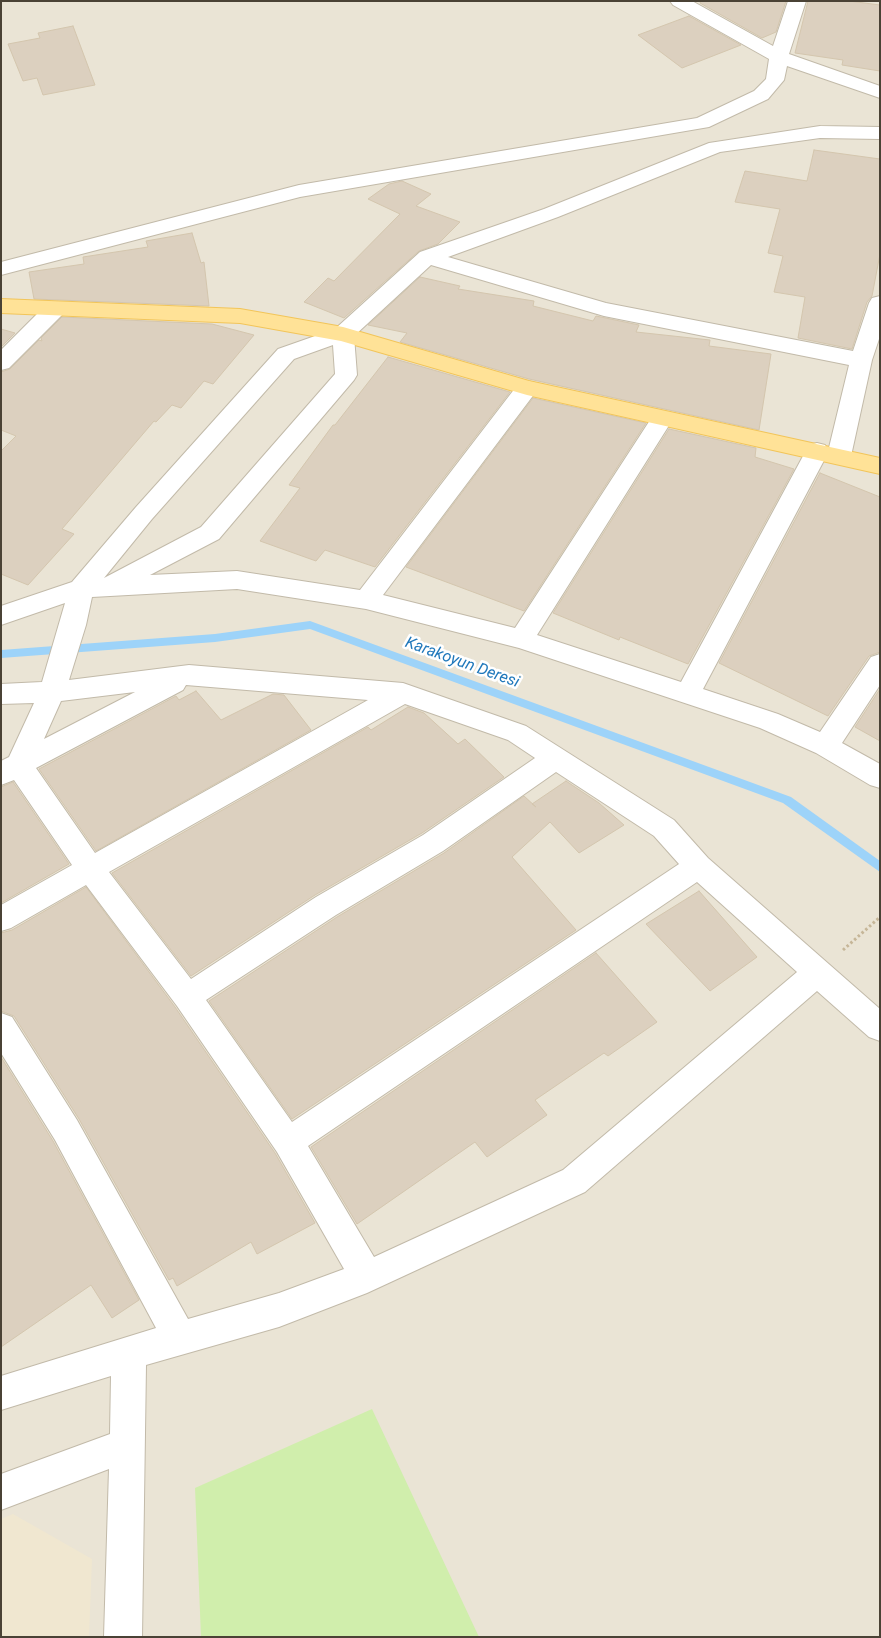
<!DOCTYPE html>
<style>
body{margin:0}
#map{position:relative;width:881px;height:1638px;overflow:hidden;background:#f6f2e8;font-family:Roboto,sans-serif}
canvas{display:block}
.frame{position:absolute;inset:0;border:2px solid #4a4235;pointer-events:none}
</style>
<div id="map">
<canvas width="881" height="1638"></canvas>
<div class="frame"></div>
</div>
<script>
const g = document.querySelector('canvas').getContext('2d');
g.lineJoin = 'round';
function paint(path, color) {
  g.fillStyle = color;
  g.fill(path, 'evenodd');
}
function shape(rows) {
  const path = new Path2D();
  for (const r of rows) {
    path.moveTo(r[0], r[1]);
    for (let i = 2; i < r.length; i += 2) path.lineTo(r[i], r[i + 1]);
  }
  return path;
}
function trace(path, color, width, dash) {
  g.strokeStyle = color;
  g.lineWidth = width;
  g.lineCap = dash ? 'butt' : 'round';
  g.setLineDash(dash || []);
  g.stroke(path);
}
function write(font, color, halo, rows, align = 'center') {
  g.font = font + ' Roboto,sans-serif';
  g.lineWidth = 5;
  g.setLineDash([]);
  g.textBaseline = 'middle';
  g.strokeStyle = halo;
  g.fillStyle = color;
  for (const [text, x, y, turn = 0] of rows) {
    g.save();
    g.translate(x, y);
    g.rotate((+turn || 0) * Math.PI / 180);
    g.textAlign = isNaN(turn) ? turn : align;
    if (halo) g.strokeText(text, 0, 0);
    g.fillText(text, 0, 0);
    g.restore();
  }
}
paint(shape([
 [1,1,880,1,880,1637,1,1637]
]), '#eae4d5');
paint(shape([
 [13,1514,92,1559,89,1637,1,1637,1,1519]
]), '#f0e7d0');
paint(shape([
 [372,1409,479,1637,201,1637,195,1488]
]), '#d0eeac');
paint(shape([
 [310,621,791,797,880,861,880,872,783,803,310,629,215,642,1,658,1,650,215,634,310,621]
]), '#9dd3f9');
const building = shape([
 [701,1,786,1,776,32,762,38,700,3,701,1],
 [808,1,849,1,880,5,880,71,842,65,843,60,795,53,808,1],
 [689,16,741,45,682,68,638,35,689,16],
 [73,26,95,85,43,95,37,78,23,81,8,44,40,38,38,33,73,26],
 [814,150,880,159,880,254,872,296,867,302,852,349,798,338,805,297,774,292,783,256,768,253,780,209,735,202,745,171,807,181,814,150],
 [402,181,431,194,416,206,460,222,438,244,419,251,344,318,304,302,328,278,334,281,400,214,368,199,389,184,402,181],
 [192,233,201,263,204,262,209,306,34,299,29,272,84,264,83,257,148,247,146,241,192,233],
 [420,277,460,286,458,289,534,301,533,306,593,321,596,316,639,325,636,332,710,340,709,346,771,354,759,430,529,379,400,342,407,333,368,325,420,277],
 [62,317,212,324,254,335,213,384,204,381,181,408,172,405,156,422,154,421,62,529,74,534,28,585,1,574,1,451,16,436,1,430,1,372,10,369,39,340,42,341,41,338,62,317],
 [1,329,15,333,1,347,1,329],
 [388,357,510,392,375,567,325,550,316,561,260,541,300,488,289,485,333,425,335,425,388,357],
 [533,398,646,423,524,611,406,567,533,398],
 [669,429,756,448,755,457,794,469,688,664,620,637,619,640,553,613,669,429],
 [820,473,880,497,880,652,869,656,828,716,719,663,820,473],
 [880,689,880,741,855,727,880,689],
 [196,691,221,720,273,694,284,695,311,730,96,851,39,769,176,696,179,700,196,691],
 [408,707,424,713,458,744,465,739,504,777,422,833,315,895,191,976,112,873,368,727,371,730,408,707],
 [566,781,599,803,624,825,579,853,550,822,512,857,576,930,292,1119,209,1001,337,917,444,853,524,796,536,807,532,804,566,781],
 [13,782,69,864,1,903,1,787,13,782],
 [86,887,175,1007,275,1153,315,1223,257,1254,251,1242,177,1286,173,1278,169,1280,79,1119,14,1016,1,1011,1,933,12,930,86,887],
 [699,891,757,957,710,991,646,924,699,891],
 [596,953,657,1022,608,1056,604,1053,535,1100,547,1115,487,1157,475,1142,357,1224,311,1147,596,953],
 [1,1057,53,1141,139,1300,112,1318,91,1285,1,1347,1,1057]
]);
paint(building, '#dcd0bf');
trace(building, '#d4c6ae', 1);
const minor = shape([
 [670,1,692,1,773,46,788,1,806,1,789,54,880,86,880,98,787,66,784,80,768,99,709,127,300,197,1,275,1,262,299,185,697,118,754,91,766,79,769,59,673,5,670,1],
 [820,126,880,127,880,139,820,138,720,152,558,217,448,257,606,303,853,351,869,303,872,298,880,296,880,336,872,360,851,456,847,462,839,464,831,462,827,456,849,365,604,316,431,265,354,336,357,375,354,380,219,539,150,575,237,571,360,590,519,383,527,381,535,383,538,388,535,393,383,595,515,628,654,414,662,411,670,414,673,419,537,635,681,682,809,445,817,443,825,445,829,451,703,689,778,714,820,732,871,657,880,654,880,685,842,743,880,764,880,788,870,785,816,753,760,728,519,648,366,609,237,589,92,597,86,625,69,680,189,665,403,683,526,726,674,820,708,858,880,1009,880,1041,869,1037,817,991,585,1192,367,1293,279,1327,146,1365,142,1637,104,1637,109,1469,1,1510,1,1474,110,1434,111,1376,1,1410,1,1376,156,1328,55,1140,1,1053,1,1013,12,1017,77,1120,188,1319,279,1293,344,1269,277,1152,177,1006,86,885,11,928,1,931,1,905,72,865,14,780,1,785,1,761,9,757,34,703,1,704,1,684,42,682,65,603,1,625,1,606,72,582,136,507,278,349,335,329,420,252,544,209,709,143,820,126],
 [333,345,335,374,201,527,104,578,152,519,294,359,333,345],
 [186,685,368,700,95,853,36,768,183,690,186,685],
 [135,692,44,739,61,701,135,692],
 [405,704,508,740,535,758,423,835,316,897,191,979,109,872,405,704],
 [556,772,654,836,679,864,292,1122,206,1000,336,915,443,851,556,772],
 [697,882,797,972,563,1170,374,1257,308,1146,697,882],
 [55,302,63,304,66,309,63,314,9,368,1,370,1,350,47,304,55,302]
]);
const major = shape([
 [1,299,240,309,343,327,529,381,880,458,880,474,527,395,341,341,240,323,1,313,1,299]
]);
trace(minor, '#c2baa9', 2);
trace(major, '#f2c55a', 2);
trace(shape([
 [843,950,880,917]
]), '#c6b698', 3, [2.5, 2.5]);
paint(minor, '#fff');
paint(major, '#ffe297');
write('italic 16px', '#2078bb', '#fff', [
 ["Karakoyun Deresi",462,663,20]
]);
</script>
